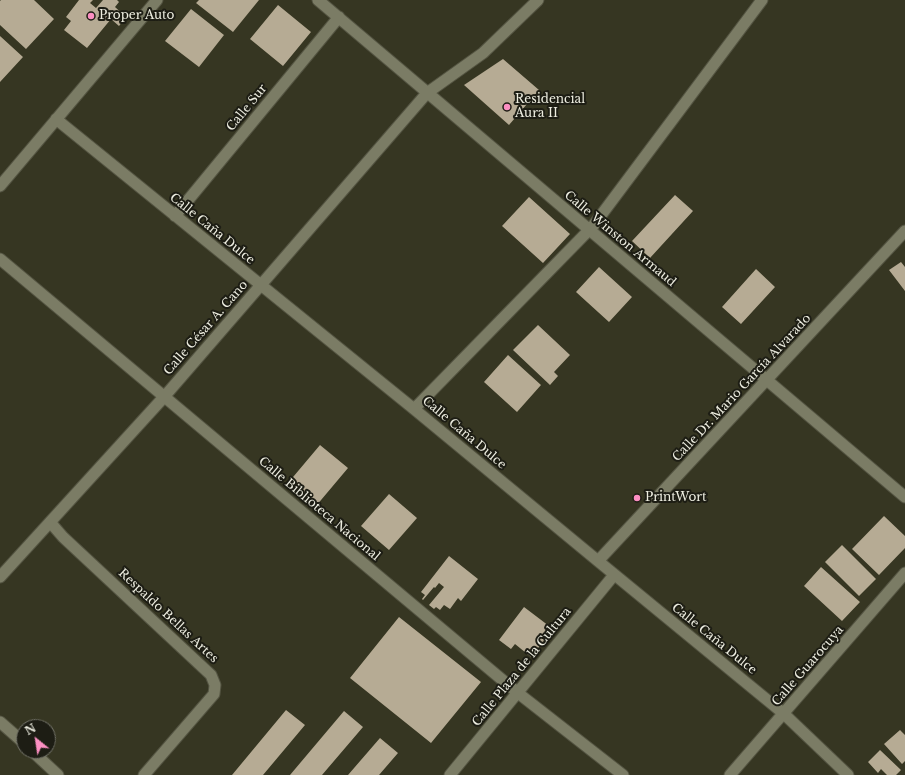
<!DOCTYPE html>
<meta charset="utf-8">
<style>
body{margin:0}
#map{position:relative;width:905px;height:775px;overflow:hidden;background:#363622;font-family:"Libre Baskerville",serif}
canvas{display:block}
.north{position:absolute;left:16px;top:719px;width:40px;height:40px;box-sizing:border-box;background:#1d1d14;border:1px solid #707066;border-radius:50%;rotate:330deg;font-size:11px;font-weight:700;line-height:16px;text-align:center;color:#edede0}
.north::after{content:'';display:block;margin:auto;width:14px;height:18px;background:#fc8fc2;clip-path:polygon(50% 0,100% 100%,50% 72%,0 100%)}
</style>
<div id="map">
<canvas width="905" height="775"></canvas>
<div class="north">N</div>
</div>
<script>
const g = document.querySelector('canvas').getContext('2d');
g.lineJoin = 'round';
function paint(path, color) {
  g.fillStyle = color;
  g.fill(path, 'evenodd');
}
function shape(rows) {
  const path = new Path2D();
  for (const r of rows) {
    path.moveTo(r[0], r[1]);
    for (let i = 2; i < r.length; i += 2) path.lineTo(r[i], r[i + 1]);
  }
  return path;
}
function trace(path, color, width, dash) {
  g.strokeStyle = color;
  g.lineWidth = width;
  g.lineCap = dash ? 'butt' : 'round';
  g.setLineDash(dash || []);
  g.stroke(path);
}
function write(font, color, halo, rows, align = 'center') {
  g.font = font + ' "Libre Baskerville",serif';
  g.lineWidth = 4;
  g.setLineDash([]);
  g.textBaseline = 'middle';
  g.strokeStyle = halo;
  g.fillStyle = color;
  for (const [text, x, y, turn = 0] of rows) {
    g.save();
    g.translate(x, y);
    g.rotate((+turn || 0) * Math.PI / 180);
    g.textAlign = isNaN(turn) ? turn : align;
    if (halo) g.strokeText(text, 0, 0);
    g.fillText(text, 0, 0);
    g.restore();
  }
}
paint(shape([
 [1,0,34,0,54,19,26,49,0,25,0,1],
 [79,0,93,0,90,3,96,8,103,0,117,0,119,2,115,7,126,17,119,26,111,19,87,48,64,30,71,21,66,17],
 [199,0,259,0,233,32,196,3],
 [278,5,311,32,283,66,250,39],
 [191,9,224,35,199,67,165,41],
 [0,36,23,57,0,82],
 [503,59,539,90,509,125,464,85],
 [675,195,693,211,650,258,632,241],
 [529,197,570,234,543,263,502,226],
 [901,262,905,267,905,291,889,270],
 [599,267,632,297,609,322,576,292],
 [756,269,775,287,741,324,722,307],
 [538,325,570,355,554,372,558,376,550,385,513,350],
 [508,355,541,385,517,412,484,382],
 [320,445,348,468,316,506,288,483],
 [389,494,417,518,389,550,361,526],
 [884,516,905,536,905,548,879,575,852,549],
 [842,545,876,579,859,596,825,562],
 [449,556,478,579,461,601,458,598,450,609,444,605,440,610,436,607,434,609,429,605,444,587,439,583,435,588,434,587,423,600,422,599,425,595,421,592],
 [821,567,860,602,842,621,804,586],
 [524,607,553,629,531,657,515,644,511,649,499,640],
 [399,617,481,682,431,743,350,678],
 [286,710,305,725,263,775,232,775],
 [344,711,363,727,322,775,290,775],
 [900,730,905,735,905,761,902,764,884,744],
 [380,738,398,753,379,775,348,775],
 [880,750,901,770,896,775,887,775,881,769,878,773,868,762]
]), '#b6ab94');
const minor = shape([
 [318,0,905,497],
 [56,119,414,409,598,561,783,713,848,775],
 [0,186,157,0],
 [175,216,339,17],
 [0,259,518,693,623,775],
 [414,409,593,226,762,0],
 [50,522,63,537,211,675,215,685,214,694,144,775],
 [598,561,905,231],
 [0,577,164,397,427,93,483,53,538,0],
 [0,722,24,743],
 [32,751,58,775],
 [450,775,614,575],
 [730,775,905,573]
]);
trace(minor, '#545442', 13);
trace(minor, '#7b7c65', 11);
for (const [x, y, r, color] of [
 [91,16,4,"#fc8fc2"],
 [507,107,4,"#fc8fc2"],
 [637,498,4,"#fc8fc2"]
]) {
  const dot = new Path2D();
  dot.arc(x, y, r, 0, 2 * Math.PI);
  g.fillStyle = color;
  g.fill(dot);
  trace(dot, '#1d1d14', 1.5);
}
write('12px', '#edede0', '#1d1d14', [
 ["Proper Auto",99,16],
 ["Residencial",515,100],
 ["Aura II",515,114],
 ["PrintWort",645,498]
], 'left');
write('12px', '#edede0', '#1d1d14', [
 ["Calle Sur",247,108,-51],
 ["Calle Caña Dulce",212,229,39],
 ["Calle Winston Armaud",620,239,40],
 ["Calle César A. Cano",206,328,-49],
 ["Calle Dr. Mario García Alvarado",742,388,-47],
 ["Calle Caña Dulce",464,433,40],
 ["Calle Biblioteca Nacional",319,509,40],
 ["Respaldo Bellas Artes",168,616,43],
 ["Calle Caña Dulce",714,639,39],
 ["Calle Guarocuya",808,666,-49],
 ["Calle Plaza de la Cultura",522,667,-51]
]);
</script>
